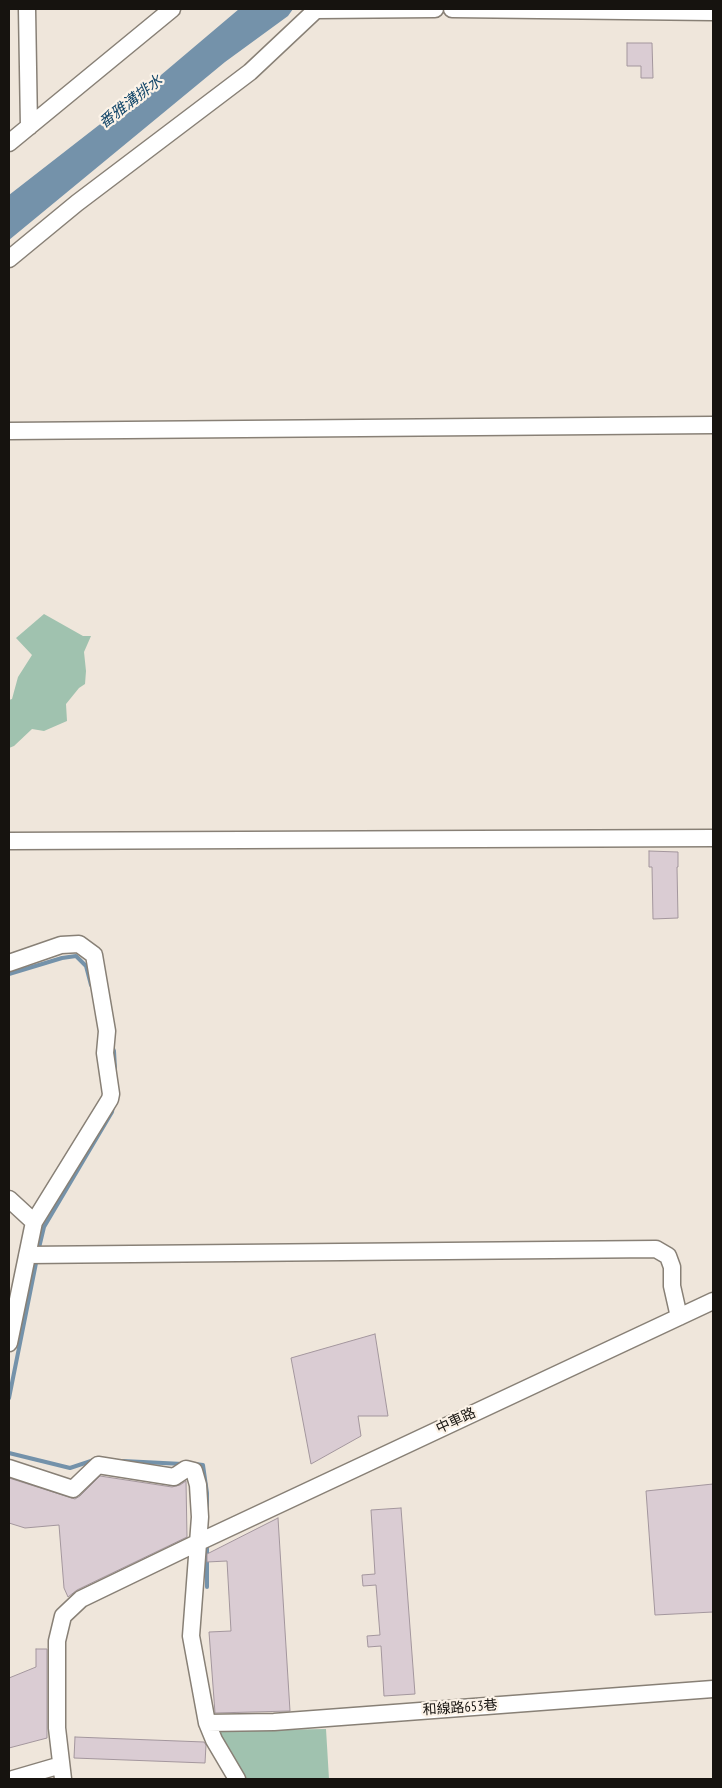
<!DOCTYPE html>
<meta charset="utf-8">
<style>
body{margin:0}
#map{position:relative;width:722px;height:1788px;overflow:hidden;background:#efe6db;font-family:"PT Sans Narrow",sans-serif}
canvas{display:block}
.frame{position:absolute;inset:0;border:10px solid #16130f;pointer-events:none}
</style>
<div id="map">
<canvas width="722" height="1788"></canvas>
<div class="frame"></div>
</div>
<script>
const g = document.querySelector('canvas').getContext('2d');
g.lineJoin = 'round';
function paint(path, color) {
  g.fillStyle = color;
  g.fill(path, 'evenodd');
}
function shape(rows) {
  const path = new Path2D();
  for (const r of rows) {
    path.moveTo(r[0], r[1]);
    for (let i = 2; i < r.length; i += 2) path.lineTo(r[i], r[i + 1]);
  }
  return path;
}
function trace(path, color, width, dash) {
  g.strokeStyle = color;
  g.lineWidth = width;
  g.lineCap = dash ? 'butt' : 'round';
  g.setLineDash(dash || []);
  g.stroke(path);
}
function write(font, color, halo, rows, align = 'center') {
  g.font = font + ' "PT Sans Narrow","Noto Sans TC",sans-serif';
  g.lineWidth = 4.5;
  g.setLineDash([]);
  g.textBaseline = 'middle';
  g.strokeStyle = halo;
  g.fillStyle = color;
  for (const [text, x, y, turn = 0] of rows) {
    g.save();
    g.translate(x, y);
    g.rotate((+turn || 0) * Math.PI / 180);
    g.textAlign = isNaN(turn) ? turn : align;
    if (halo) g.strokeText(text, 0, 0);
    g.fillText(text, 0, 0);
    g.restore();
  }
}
paint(shape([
 [44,614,83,636,91,636,84,652,86,671,85,684,79,688,66,704,67,721,44,731,32,729,14,746,9,748,9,700,12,699,18,677,32,655,16,638],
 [326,1729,329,1779,241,1779,218,1731]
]), '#a0c2af');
paint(shape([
 [239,9,293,9,288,16,225,62,9,240,9,195,135,97]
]), '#7492aa');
trace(shape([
 [9,974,62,958,76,956,86,966,91,985],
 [112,1046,114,1051,115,1069],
 [38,1252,44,1227,112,1112,113,1106],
 [9,1398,37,1258],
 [9,1453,70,1468,94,1460],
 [123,1461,183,1464],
 [195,1464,203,1465,207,1493,207,1507],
 [207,1587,207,1544]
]), '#7492aa', 4);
const building = shape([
 [627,43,652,43,653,78,641,78,641,66,627,66,627,43],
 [649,851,678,852,678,867,677,867,678,918,653,919,652,867,649,867,649,851],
 [375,1334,388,1416,358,1416,361,1436,311,1464,291,1358,375,1334],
 [100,1476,172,1487,180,1485,186,1481,187,1537,77,1590,68,1597,64,1588,59,1525,25,1528,9,1523,9,1478,75,1499,80,1496,100,1476],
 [713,1484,713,1612,655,1615,646,1491,713,1484],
 [401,1508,415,1694,384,1696,381,1646,368,1647,367,1636,380,1635,376,1585,363,1586,362,1575,375,1574,371,1510,401,1508],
 [278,1518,290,1711,215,1713,209,1632,231,1631,227,1561,207,1562,207,1554,278,1518],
 [36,1649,47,1649,47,1738,9,1748,9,1678,36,1667,36,1649],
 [75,1737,204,1742,206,1745,205,1763,74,1758,75,1737]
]);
paint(building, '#daccd3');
trace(building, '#a3969d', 1);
const minor = shape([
 [27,9,29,127],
 [452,9,713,12],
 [316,10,435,9],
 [9,143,172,9],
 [9,259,77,203,250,72,317,9],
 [9,431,713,425],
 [9,841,713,838],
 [9,963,61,945,79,944,94,955,107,1031,105,1053,111,1094,110,1099,34,1222,9,1343],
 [9,1199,34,1222],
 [27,1255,656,1249,668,1256,672,1267,672,1286,679,1317],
 [9,1468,73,1489,98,1465,174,1477,186,1469,194,1471,198,1485,200,1517,191,1636,207,1723,214,1740,237,1779],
 [207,1723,274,1722,713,1689],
 [13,1779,61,1765],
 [63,1779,57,1728,57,1641,63,1616,81,1599,199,1542,713,1301]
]);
trace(minor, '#888076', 19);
trace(minor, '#fff', 16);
write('14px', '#16130f', '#fcf3e8', [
 ["中車路",456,1421,-25],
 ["和線路653巷",460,1708,-4]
]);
write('italic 15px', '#124669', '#fcf3e8', [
 ["番雅溝排水",131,102,-38]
]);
</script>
